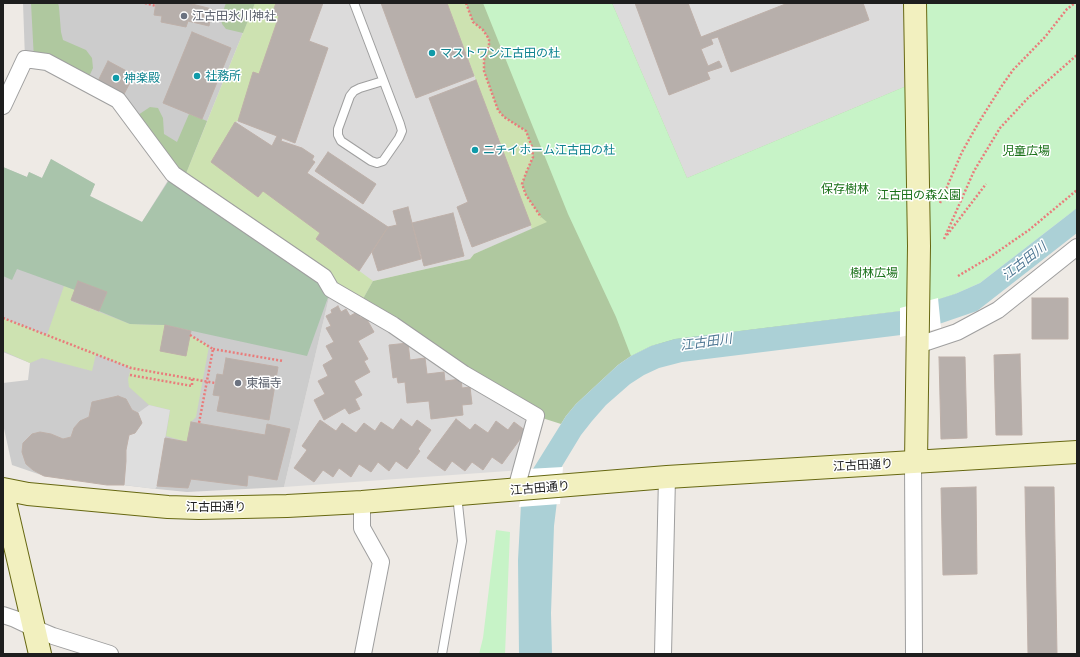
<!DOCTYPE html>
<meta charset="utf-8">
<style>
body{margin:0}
#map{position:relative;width:1080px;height:657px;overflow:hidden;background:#eeeae5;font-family:"Exo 2",sans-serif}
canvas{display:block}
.frame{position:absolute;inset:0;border:4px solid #1e1e1e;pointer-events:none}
</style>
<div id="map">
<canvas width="1080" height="657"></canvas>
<div class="frame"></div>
</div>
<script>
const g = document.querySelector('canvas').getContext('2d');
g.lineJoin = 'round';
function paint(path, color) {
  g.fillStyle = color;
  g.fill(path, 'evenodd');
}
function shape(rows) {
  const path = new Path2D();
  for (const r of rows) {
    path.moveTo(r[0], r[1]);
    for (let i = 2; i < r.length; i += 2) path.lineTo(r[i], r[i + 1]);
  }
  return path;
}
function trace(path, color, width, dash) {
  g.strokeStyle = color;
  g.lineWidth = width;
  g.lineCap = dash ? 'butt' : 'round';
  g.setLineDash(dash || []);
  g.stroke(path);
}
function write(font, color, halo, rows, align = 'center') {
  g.font = font + ' "Exo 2","Noto Sans JP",sans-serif';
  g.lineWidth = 3;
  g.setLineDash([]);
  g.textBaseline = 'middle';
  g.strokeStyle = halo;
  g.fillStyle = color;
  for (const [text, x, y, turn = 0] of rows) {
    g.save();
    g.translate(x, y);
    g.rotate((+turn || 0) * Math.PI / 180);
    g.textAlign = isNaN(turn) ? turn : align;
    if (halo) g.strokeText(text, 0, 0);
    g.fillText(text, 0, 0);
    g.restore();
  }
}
paint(shape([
 [255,3,483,3,568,214,474,254,470,259,373,281,536,416,522,470,284,487,331,289,183,181],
 [612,3,915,3,916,82,687,178]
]), '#dcdbdb');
paint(shape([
 [23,3,255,3,183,181,331,289,284,487,187,492,157,489,44,476,12,465,3,424,3,383,28,380,30,363,3,352,3,167,27,177,29,172,42,178,51,159,95,184,90,196,142,222,172,174,118,100,25,59]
]), '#ccc');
paint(shape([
 [255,3,276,3,272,14,279,16,259,74,253,73,238,121,235,122,211,162,258,197,263,191,320,233,316,239,373,281,359,306,183,181],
 [447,3,483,3,568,214,532,229],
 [64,286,75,290,71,301,130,324,165,325,160,351,186,356,190,335,209,346,196,417,191,422,187,442,166,436,170,410,149,405,129,387,128,379,131,368,96,354,92,371,42,358,30,363,3,351,3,318,47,335]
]), '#cde2b1');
paint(shape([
 [31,3,58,3,59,7,61,32,63,40,86,50,92,58,93,68,86,83,34,60],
 [226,3,255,3,243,33,226,29,222,24,221,17],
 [466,3,612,3,687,178,916,82,1077,3,1077,208,955,294,901,311,681,339,651,346,631,356,618,365,576,404,566,416,561,424,536,416,359,306,373,281,470,259,474,254,547,222,541,217,526,195,522,184,526,173,533,157,532,147,526,131,504,117,498,110,484,71,484,60,489,46,489,39,483,30,473,22],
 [150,107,158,108,163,118,164,134,177,142,189,114,207,121,183,181,132,119]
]), '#afc89f');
paint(shape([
 [51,159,95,184,90,196,142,222,173,174,331,289,307,356,165,325,130,324,99,311,107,292,75,290,17,269,12,280,3,276,3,167,27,177,29,172,42,178]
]), '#a9c4ab');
paint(shape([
 [483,3,612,3,687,178,916,82,914,3,1077,3,1077,208,980,283,955,294,919,306,901,311,675,339,651,346,631,356,616,317,568,214],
 [496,530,510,532,505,654,479,654,483,638]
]), '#c7f3c7');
paint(shape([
 [688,3,788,3,701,37],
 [149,405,170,410,157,486,155,489,124,485,126,461,126,450,129,435,135,433,142,423,138,413]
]), '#dedede');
paint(shape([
 [1077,208,1077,233,977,311,939,324,901,335,682,362,659,368,644,375,630,384,606,405,592,421,581,435,561,468,554,526,551,613,552,654,519,654,518,560,521,504,533,469,566,416,576,404,618,365,631,356,651,346,675,339,901,311,955,294,980,283]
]), '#abd0d6');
paint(shape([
 [938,298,941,328,900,337,900,308],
 [563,467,560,504,519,507,527,469]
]), '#fff');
const building = shape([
 [156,3,192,3,192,4,212,9,209,26,188,21,186,27,161,22,162,16,154,15,156,3],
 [276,3,323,3,309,41,328,48,295,143,282,138,281,141,302,148,314,156,312,160,315,162,307,173,388,227,359,271,316,239,320,233,263,191,258,197,211,162,235,122,272,146,277,136,238,121,253,72,259,74,279,16,272,14,276,3],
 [381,3,447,3,474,76,416,98,381,3],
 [635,3,688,3,701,37,788,3,863,3,869,20,731,72,718,37,711,39,713,44,701,49,708,66,719,61,722,67,707,72,710,79,669,95,635,3],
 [192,32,231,48,202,119,163,103,192,32],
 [108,61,134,75,124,94,98,81,108,61],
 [476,80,531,225,472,247,457,207,468,202,429,98,476,80],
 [328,152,376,184,363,204,315,171,328,152],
 [408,207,421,259,378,271,372,252,388,227,397,225,393,211,408,207],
 [453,213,464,256,424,266,412,223,453,213],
 [78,281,107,292,99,311,71,300,78,281],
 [1032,298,1068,298,1068,339,1032,339,1032,298],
 [338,306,341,312,346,309,350,316,357,312,361,318,365,316,374,332,358,341,368,359,364,361,370,372,354,381,362,395,355,399,360,409,349,414,345,408,324,420,314,400,325,394,318,381,328,376,323,365,333,359,326,346,334,342,326,328,331,326,326,316,332,313,331,310,338,306],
 [165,325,191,331,186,356,160,351,165,325],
 [408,343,410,360,425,358,427,374,444,372,445,381,461,379,462,388,470,387,472,404,462,405,463,415,431,419,429,401,407,403,405,382,398,383,397,377,393,378,389,345,408,343],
 [1020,354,1022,435,996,435,994,355,1020,354],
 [939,357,965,357,967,438,941,439,939,357],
 [226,358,278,367,269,420,217,411,220,396,213,395,217,374,223,375,226,358],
 [118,396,126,399,132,410,138,413,142,423,135,433,129,435,126,450,126,461,124,485,107,485,44,476,33,470,26,464,22,452,23,443,32,434,40,432,51,434,63,439,71,437,74,428,80,421,89,417,92,402,118,396],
 [401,419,412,427,417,420,431,430,418,449,420,451,407,469,396,461,389,471,378,462,371,472,359,464,351,477,339,468,333,477,323,470,314,482,294,468,307,450,302,446,320,420,336,431,342,423,356,433,364,423,375,431,381,422,393,430,401,419],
 [456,419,470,430,475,424,488,433,496,421,508,430,514,422,526,431,502,464,492,457,483,470,472,462,465,471,452,461,445,471,427,458,456,419],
 [191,422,265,435,267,424,290,429,277,480,248,475,247,486,191,479,188,488,157,486,165,438,187,442,191,422],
 [976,487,977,574,943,575,941,488,976,487],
 [1025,487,1054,487,1057,654,1028,654,1025,487]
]);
paint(building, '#b7afab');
trace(building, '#beb0a9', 1);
const lane = shape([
 [354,3,400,124,402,131,399,138,383,161,377,163,371,161,341,141,338,135,338,129,350,96,354,91,360,88,383,81],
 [442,654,462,541,457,495]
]);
const street = shape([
 [3,106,25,59,47,62,118,100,173,174,324,277,331,289,393,325,464,374,536,416,516,489],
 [918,345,957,332,998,310,1077,247],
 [913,462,914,654],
 [362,502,362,528,381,562,363,654],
 [3,615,15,619,34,628,53,636,110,654],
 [663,654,667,477]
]);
const secondary = shape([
 [915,3,919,246,916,462],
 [3,489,28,494,168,507,199,508,287,506,362,502,667,477,1077,452],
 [3,494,40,654]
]);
trace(lane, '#9f9f9f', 10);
trace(street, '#9f9f9f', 18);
trace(secondary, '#676812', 24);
trace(shape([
 [145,3,156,6],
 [466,3,473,22,483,30,489,39,489,46,484,60,484,71,498,110,504,117,526,131,532,147,533,157,526,173,522,184,526,195,541,217],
 [940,203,962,152,979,122,1001,87,1013,70,1045,37,1067,9,1075,3],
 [947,235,986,184],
 [944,239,974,171,1000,128,1028,98,1077,55],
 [958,276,990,257,1029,230,1077,190],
 [3,318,131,368,215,383],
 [190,335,213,349,199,423],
 [213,349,283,361],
 [130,375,192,386,192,379]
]), '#e97c7b', 2.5, [2, 2]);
trace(lane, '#fff', 8);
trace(street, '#fff', 16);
trace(secondary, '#f2f0bf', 22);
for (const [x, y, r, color] of [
 [184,16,4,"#6b7280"],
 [432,53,4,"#0f9aa8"],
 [197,76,4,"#0f9aa8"],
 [116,78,4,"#0f9aa8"],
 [475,150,4,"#0f9aa8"],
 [238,383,4,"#6b7280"]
]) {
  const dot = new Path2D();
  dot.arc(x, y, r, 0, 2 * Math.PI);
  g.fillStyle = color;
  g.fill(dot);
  trace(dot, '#fff', 1.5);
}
write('12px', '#5b616d', '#fff', [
 ["江古田氷川神社",192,16],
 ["東福寺",246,383]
], 'left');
write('12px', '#0d838f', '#fff', [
 ["マストワン江古田の杜",440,53],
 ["社務所",205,76],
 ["神楽殿",124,78],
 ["ニチイホーム江古田の杜",483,150]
], 'left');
write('12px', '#197018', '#fff', [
 ["児童広場",1026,151],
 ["保存樹林",845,189],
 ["江古田の森公園",919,195],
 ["樹林広場",874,273]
]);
write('12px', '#1e1e1e', '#fff', [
 ["江古田通り",863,465,-3],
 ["江古田通り",540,488,-5],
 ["江古田通り",216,507]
]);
write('italic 13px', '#4f7894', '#fff', [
 ["江古田川",1024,261,-38],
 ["江古田川",706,342,-8]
]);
</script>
